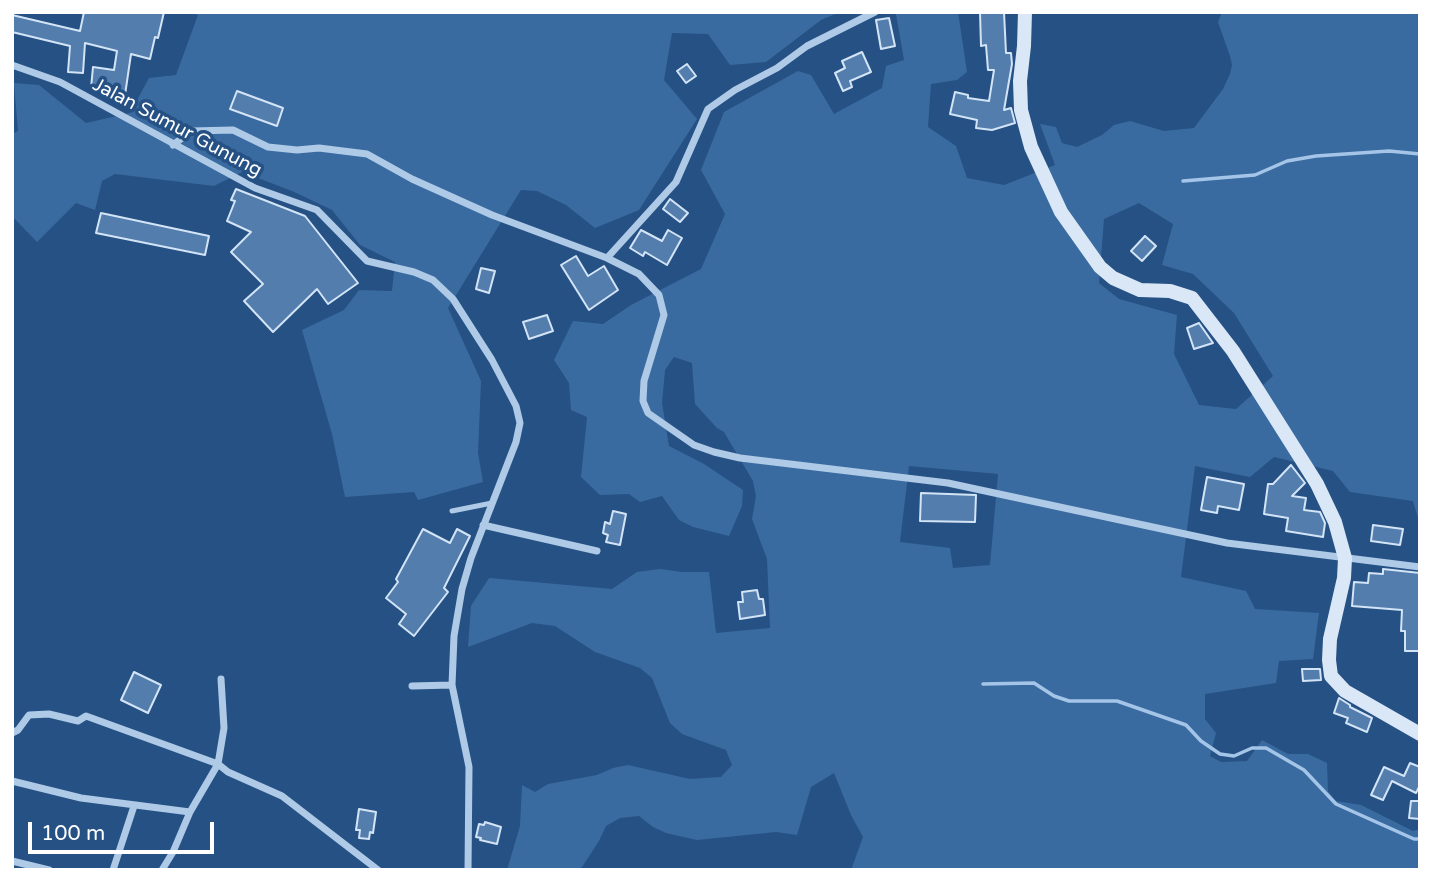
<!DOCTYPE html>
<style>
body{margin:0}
#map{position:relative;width:1432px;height:882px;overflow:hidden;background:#265184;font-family:"Varela Round",sans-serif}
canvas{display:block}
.frame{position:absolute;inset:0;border:14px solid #fff;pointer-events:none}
.scale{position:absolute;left:28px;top:822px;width:186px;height:32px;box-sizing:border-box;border:4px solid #fff;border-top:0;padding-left:9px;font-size:21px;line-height:24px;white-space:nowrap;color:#fff;-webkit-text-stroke:5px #265184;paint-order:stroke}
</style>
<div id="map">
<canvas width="1432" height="882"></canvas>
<div class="frame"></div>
<div class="scale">100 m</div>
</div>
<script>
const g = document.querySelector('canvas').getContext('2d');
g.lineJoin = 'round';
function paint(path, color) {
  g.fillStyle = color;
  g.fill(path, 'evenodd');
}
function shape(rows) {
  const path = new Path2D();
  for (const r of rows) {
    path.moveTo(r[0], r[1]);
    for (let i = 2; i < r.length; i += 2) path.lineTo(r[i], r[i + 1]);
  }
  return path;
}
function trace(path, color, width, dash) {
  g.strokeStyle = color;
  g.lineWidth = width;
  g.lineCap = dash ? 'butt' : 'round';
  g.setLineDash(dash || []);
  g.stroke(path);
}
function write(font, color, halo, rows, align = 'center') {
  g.font = font + ' "Varela Round",sans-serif';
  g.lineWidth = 7;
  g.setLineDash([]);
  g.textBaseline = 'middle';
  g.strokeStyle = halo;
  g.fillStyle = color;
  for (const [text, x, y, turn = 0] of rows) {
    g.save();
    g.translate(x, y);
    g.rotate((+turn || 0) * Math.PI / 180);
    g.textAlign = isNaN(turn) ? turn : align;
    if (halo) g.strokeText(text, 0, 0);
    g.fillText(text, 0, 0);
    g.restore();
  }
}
paint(shape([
 [193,12,840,12,821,20,766,62,730,65,708,34,672,33,664,80,697,119,639,210,595,228,566,205,537,191,521,190,448,308,481,381,478,453,483,482,418,500,414,492,345,497,332,434,302,330,344,310,359,290,392,291,395,262,360,245,332,210,292,191,242,172,214,186,115,174,102,181,95,210,76,203,37,242,12,216,12,134,18,131,14,83,39,85,86,123,130,113,149,78,176,75,198,15],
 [900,12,958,12,967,72,957,80,931,84,928,127,956,146,967,178,1004,185,1055,165,1040,124,1056,127,1062,143,1077,147,1102,135,1114,125,1130,121,1164,131,1194,128,1223,89,1230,74,1232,65,1230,56,1218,22,1222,12,1420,12,1420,525,1413,501,1350,492,1333,471,1274,457,1250,477,1195,466,1181,577,1246,591,1255,609,1319,613,1313,659,1279,661,1276,683,1205,694,1205,719,1216,733,1210,756,1221,762,1247,761,1262,740,1288,754,1308,754,1327,763,1328,791,1336,801,1361,805,1413,831,1420,829,1420,870,851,870,863,837,851,815,834,773,811,787,797,835,776,832,697,840,666,833,653,827,639,816,620,818,606,826,599,841,580,870,507,870,520,826,522,785,535,792,548,784,597,775,613,768,628,765,690,779,721,777,732,765,726,750,682,734,670,723,652,678,640,668,595,652,555,626,532,623,468,647,471,606,489,578,612,589,637,572,660,569,682,572,709,572,716,633,770,628,767,559,752,519,756,496,753,481,724,432,717,428,695,404,692,363,674,357,665,370,662,403,669,446,704,464,743,490,742,506,729,536,693,527,679,520,662,496,640,502,629,494,600,495,581,477,587,417,571,410,569,383,554,360,573,321,603,324,631,305,701,269,725,214,701,170,724,112,798,71,811,75,834,114,882,88,886,66,904,60,896,14],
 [1139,203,1173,224,1162,265,1193,274,1234,313,1273,376,1236,409,1199,405,1174,354,1177,315,1119,299,1099,283,1104,219],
 [909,466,998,474,990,565,953,568,950,548,900,542]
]), '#3a6ba0');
trace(shape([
 [1183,181,1255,175,1287,161,1316,156,1389,151,1420,154],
 [983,684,1034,683,1054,696,1069,701,1117,701,1186,725,1201,741,1220,754,1234,756,1252,748,1266,748,1304,770,1336,804,1414,839,1420,839]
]), '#a4c5e8', 3.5);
const building = shape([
 [84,12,164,12,158,38,155,37,150,59,131,54,125,95,91,88,93,67,114,70,117,51,85,43,83,73,68,72,70,46,12,32,12,15,80,31,84,12],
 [980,12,1004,12,1006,53,1011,53,1012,64,1004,110,1011,108,1015,123,992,130,976,128,977,120,950,114,955,92,968,95,968,98,989,101,994,70,988,70,986,45,981,46,980,12],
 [889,18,895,46,881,49,876,20,889,18],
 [862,52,871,72,850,81,852,87,843,91,835,73,845,68,842,61,862,52],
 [687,64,696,76,686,83,677,71,687,64],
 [237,91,283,108,277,126,230,109,237,91],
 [236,189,305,216,358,283,328,304,317,289,273,332,244,301,263,284,231,252,251,232,227,221,235,201,231,200,236,189],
 [670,199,688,213,680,222,663,209,670,199],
 [101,213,209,236,205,255,96,233,101,213],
 [641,230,662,241,668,230,682,238,667,265,645,252,643,256,630,248,641,230],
 [1145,236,1156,246,1142,261,1131,251,1145,236],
 [576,256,588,276,604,266,618,290,589,310,561,265,576,256],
 [481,268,495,271,489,293,476,289,481,268],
 [547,315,553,331,529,339,523,322,547,315],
 [1199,323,1213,343,1194,349,1187,328,1199,323],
 [1291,465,1305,483,1292,496,1306,498,1304,510,1320,512,1325,523,1323,537,1286,531,1288,518,1264,514,1268,484,1273,484,1291,465],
 [1207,477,1244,484,1239,510,1218,506,1217,513,1201,510,1207,477],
 [921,493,976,495,975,522,920,521,921,493],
 [613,511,626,514,620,545,606,542,608,535,603,533,605,522,610,524,613,511],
 [1373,525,1403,529,1400,545,1371,541,1373,525],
 [423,529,450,543,457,529,470,536,444,588,448,592,414,636,399,624,406,614,386,598,398,582,396,579,423,529],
 [1383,569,1420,573,1420,651,1405,651,1405,631,1401,631,1402,610,1352,606,1354,582,1368,583,1369,573,1383,574,1383,569],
 [757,590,759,599,763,599,765,615,740,619,738,602,743,602,742,592,757,590],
 [1302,669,1320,669,1321,680,1303,681,1302,669],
 [134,672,161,685,148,713,121,700,134,672],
 [1339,698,1350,705,1350,707,1372,718,1367,732,1346,723,1348,718,1334,713,1339,698],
 [1410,763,1420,767,1420,785,1416,793,1392,781,1383,800,1371,795,1384,767,1404,776,1410,763],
 [1411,801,1420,801,1420,819,1409,818,1411,801],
 [359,809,376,812,373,833,370,832,369,839,359,838,360,830,356,830,359,809],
 [485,822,501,827,497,844,480,840,481,838,476,837,479,824,484,825,485,822]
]);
paint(building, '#527dad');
trace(building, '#d3e4f6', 2);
trace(shape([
 [452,511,492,503]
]), '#afcae7', 5);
trace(shape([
 [12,65,60,82,255,188,317,210,367,261,414,272,433,280,453,299,492,360,516,406,520,423,516,442,471,558,462,589,454,636,452,685,469,767,468,870],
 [173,145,191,131,233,130,268,147,297,150,319,148,367,154,412,179,492,215,607,258,639,274,659,295,664,315,644,381,643,401,648,413,694,445,714,452,740,458,948,483,1227,543,1420,567],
 [607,258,676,182,708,109,735,90,777,68,807,46,875,12],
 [483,525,597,551],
 [412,686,452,685],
 [12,733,18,730,29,715,49,714,78,721,86,716,218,764,228,772,282,796,378,870],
 [12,781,81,798,190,812,218,764,224,728,221,679],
 [12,861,49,870],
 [113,870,134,806],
 [162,870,173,852,190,812]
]), '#afcae7', 7);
trace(shape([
 [1025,12,1024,46,1020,81,1021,110,1031,147,1061,212,1100,267,1113,278,1140,290,1170,291,1192,298,1233,351,1317,484,1335,522,1345,558,1344,578,1330,639,1329,660,1331,676,1345,691,1420,734]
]), '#d9e7f7', 14);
write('19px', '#fff', '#265184', [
 ["Jalan Sumur Gunung",177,128,28]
]);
</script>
